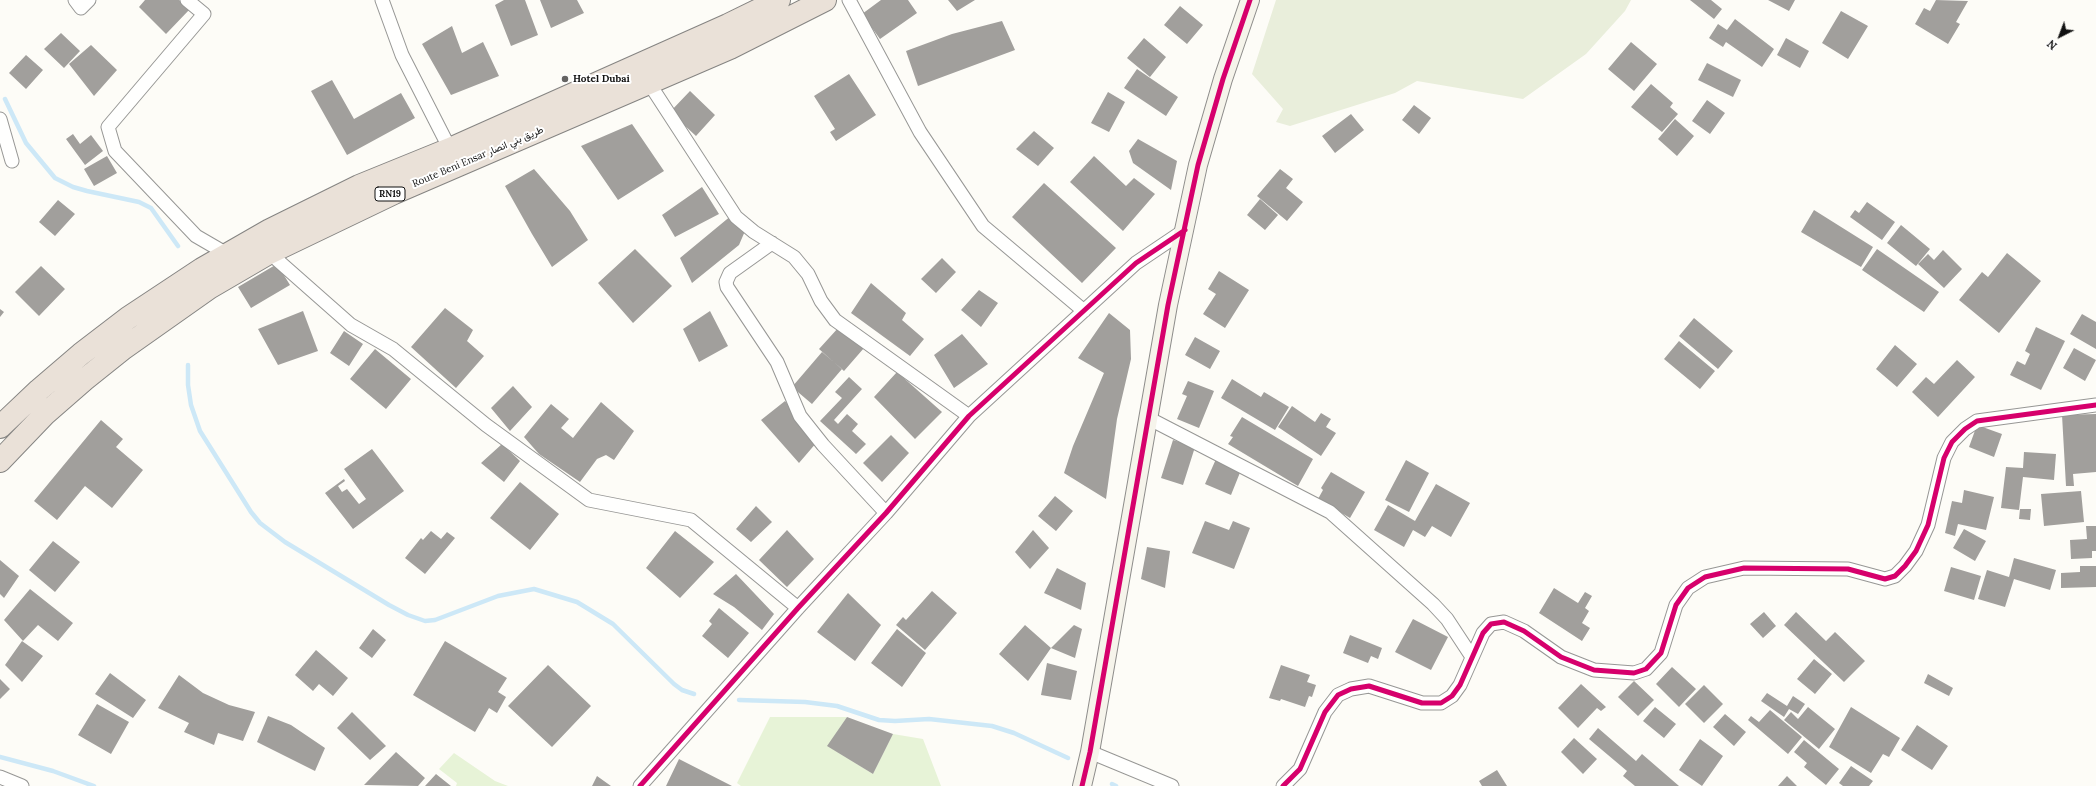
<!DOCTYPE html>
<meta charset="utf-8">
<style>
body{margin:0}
#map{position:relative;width:2096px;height:786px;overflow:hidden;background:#fdfcf7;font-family:Lora,serif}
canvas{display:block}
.north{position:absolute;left:2040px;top:16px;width:40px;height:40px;-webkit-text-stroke:3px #fff;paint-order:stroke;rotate:222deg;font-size:11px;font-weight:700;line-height:16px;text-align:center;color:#111}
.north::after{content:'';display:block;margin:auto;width:14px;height:18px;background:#111;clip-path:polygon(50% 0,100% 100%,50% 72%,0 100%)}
</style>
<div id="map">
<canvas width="2096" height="786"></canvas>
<div class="north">N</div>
</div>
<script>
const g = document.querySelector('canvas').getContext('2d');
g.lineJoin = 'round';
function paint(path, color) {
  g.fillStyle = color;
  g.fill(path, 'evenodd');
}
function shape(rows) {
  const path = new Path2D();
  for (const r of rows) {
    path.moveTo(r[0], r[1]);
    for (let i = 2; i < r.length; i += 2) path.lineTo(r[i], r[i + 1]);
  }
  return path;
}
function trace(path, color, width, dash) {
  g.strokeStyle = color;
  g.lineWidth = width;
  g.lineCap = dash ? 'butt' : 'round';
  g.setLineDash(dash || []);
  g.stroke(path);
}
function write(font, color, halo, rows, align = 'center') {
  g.font = font + ' Lora,Vazirmatn,serif';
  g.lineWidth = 4;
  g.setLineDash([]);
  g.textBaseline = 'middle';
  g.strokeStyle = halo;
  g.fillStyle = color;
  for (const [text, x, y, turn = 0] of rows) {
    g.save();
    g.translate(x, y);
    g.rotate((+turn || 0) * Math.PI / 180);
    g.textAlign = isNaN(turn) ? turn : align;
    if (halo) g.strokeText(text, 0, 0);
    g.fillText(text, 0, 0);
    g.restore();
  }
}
paint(shape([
 [770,717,847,717,828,746,873,774,893,734,923,739,941,786,741,786,737,783],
 [454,753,495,781,508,786,456,786,457,783,439,769]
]), '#e7f3d7');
paint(shape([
 [1276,0,1631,0,1625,11,1586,54,1523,99,1417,81,1395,93,1290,126,1276,122,1283,109,1252,74]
]), '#e9eedb');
trace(shape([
 [5,99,26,143,55,178,73,187,87,191,139,202,151,208,178,246],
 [188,365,188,385,191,405,200,431,251,512,260,523,285,542,389,605,408,615,425,621,435,620,498,596,534,589,577,602,613,624,674,684,682,690,694,694],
 [739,700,805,702,837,706,879,720,895,721,929,719,992,726,1014,733,1068,758],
 [0,757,53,771,94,786],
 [1112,784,1116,786]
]), '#cde8f7', 4.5);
paint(shape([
 [145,0,179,0,189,10,166,34,139,7],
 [504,0,525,0,538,35,511,46,495,5],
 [540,0,577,0,584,13,551,28],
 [881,0,908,0,917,13,880,39,862,14],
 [948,0,975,0,957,11],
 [1690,0,1711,0,1722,9,1714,19],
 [1768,0,1795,0,1789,11],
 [1936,0,1968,1,1956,22,1960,24,1948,44,1915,24,1924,8,1930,11],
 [1180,6,1203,25,1187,44,1164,25],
 [1841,11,1868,26,1848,59,1822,43],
 [1735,19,1774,49,1762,67,1726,42,1723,47,1709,38,1718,24,1727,30],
 [1002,21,1015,50,918,86,906,51,952,34],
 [452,26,462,53,483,42,499,76,451,95,422,44],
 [61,33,80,51,64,68,44,49],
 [1144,38,1166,57,1150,77,1127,58],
 [1786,38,1809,51,1800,68,1777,55],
 [1631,42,1657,64,1634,91,1608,69],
 [91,45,117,70,94,96,69,64],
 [26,55,43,70,26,89,9,73],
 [1707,63,1741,80,1733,97,1698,80],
 [1137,69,1178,97,1166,116,1124,88],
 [849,74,876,115,836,141,830,132,835,129,814,96],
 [332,80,354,119,401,93,415,118,347,155,311,91],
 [1651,84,1673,103,1670,107,1678,114,1662,132,1631,107],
 [690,91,715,115,696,136,670,112],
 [1108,92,1125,102,1109,132,1091,123],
 [1707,100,1725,113,1710,134,1692,121],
 [1414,105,1431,118,1419,134,1402,120],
 [1351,114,1364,130,1335,153,1322,136],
 [1675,119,1694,136,1677,156,1658,139],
 [632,124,664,171,618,200,581,146],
 [1034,131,1054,148,1038,166,1016,149],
 [73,134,80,144,91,135,103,151,85,165,66,139],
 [1138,139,1177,161,1171,190,1133,163,1129,151],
 [107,156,117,173,94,186,84,169],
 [1094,156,1126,186,1134,178,1155,194,1123,231,1070,182],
 [534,169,570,211,588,240,552,267,532,234,505,186],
 [1280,169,1293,179,1286,188,1303,202,1287,221,1257,196],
 [1044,183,1116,248,1082,283,1012,217],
 [702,187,719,214,675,237,662,215],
 [1260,199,1278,215,1265,230,1247,215],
 [58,200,75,214,55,236,39,222],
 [1867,202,1895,222,1882,240,1850,217,1855,210,1859,213],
 [1814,210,1873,247,1861,267,1801,232],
 [732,215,745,231,739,245,692,283,680,258],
 [1901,225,1930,249,1916,266,1887,243],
 [635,249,672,286,633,323,598,283],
 [1877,249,1939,292,1924,312,1862,270],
 [1943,250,1962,269,1944,288,1918,264,1928,254,1934,260],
 [2007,253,2041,281,1999,333,1959,300,1982,272,1988,277],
 [942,258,956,272,936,293,921,279],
 [277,264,290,285,251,308,238,287],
 [41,266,65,289,39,316,15,292],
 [1219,271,1249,290,1225,328,1203,314,1216,294,1208,289],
 [871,283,906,313,902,320,924,339,910,356,851,313],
 [979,290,998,303,981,327,961,310],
 [445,308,473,330,467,341,484,356,456,388,411,347],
 [0,309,4,312,0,317],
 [303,311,318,351,278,365,258,329],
 [710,311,728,346,699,362,683,329],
 [1109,313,1130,330,1131,359,1117,419,1106,499,1064,473,1073,446,1104,373,1078,358],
 [2082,314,2096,322,2096,349,2070,334],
 [1694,318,1733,351,1718,369,1679,336],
 [839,327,864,348,844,371,819,349],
 [2036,327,2065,341,2041,390,2010,375,2017,361,2025,365,2030,354,2025,351],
 [344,331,363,344,349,366,330,353],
 [962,334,988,364,954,388,934,355],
 [1195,337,1220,351,1210,369,1185,355],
 [1679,341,1715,371,1700,389,1664,359],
 [1895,345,1917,364,1897,387,1876,369],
 [2074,348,2096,360,2085,381,2063,368],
 [375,349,411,379,386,409,350,379],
 [822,352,842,369,812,404,792,387],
 [1957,360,1975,377,1938,417,1912,392,1926,377,1934,384],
 [897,372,942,412,915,439,874,397],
 [849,377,862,389,834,420,838,424,847,414,858,424,852,431,866,444,856,454,820,421,842,398,835,392],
 [1232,379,1261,397,1264,392,1289,407,1275,430,1221,398],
 [1188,381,1214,391,1199,428,1177,419,1187,396,1182,394],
 [513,386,532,407,510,431,491,408],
 [785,401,817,442,799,463,761,420],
 [601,402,634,431,614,460,606,455,597,459,580,482,539,454,524,437,551,404,569,419,561,428,573,438],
 [1292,406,1315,422,1321,413,1331,419,1326,427,1336,433,1321,456,1278,427],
 [2096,414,2096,472,2073,474,2074,486,2066,486,2062,415],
 [1242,417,1313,459,1298,486,1228,444,1233,437,1230,436],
 [101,420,123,439,116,447,143,470,112,508,85,486,57,520,34,501],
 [1977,425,2002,434,1994,457,1969,447],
 [891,435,909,453,882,482,863,463],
 [1173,440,1195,447,1183,485,1161,478],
 [502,444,520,461,504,482,481,463],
 [372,449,404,491,353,529,325,493,344,479,345,481,338,486,342,492,347,489,359,504,366,499,344,469],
 [2024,452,2056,454,2054,480,2023,477,2019,510,2001,508,2006,467,2023,468],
 [1216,459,1241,470,1231,495,1205,484],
 [1406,460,1429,473,1409,512,1385,500],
 [1331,472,1365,492,1350,518,1318,499,1323,490,1321,488],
 [520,482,559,514,530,550,490,518],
 [1436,484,1470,503,1451,537,1432,526,1425,537,1413,530,1404,547,1374,530,1388,505,1415,521],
 [1964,490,1994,497,1986,530,1958,524,1955,536,1945,533,1952,501,1962,503],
 [2081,491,2084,522,2044,526,2041,494],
 [1055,496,1073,511,1056,531,1038,516],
 [756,506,772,522,751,542,736,529],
 [2020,509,2031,509,2030,520,2019,519],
 [1205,521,1229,530,1233,521,1250,528,1234,569,1192,553],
 [2086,526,2096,526,2096,551,2092,551,2092,558,2071,559,2070,540,2087,539],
 [1964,529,1986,541,1975,561,1953,548],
 [787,530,814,559,787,587,759,560],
 [1033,530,1049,548,1030,569,1015,552],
 [431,531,441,539,447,532,455,538,425,574,405,558,421,538,423,540],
 [675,531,714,562,680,598,646,568],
 [53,541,80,562,55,592,29,570],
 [1147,547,1170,551,1165,588,1141,579],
 [2014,558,2056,570,2050,590,2014,579,2005,607,1978,599,1987,570,2009,577],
 [0,560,19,576,4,598,0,594],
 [2080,566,2096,566,2096,587,2061,588,2061,573,2080,572],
 [1951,567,1981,576,1974,600,1944,591],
 [1057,568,1086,583,1081,610,1044,593],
 [736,574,774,614,762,630,734,607,713,594],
 [1554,588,1578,603,1585,592,1592,596,1585,608,1589,611,1582,623,1590,628,1582,641,1539,613],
 [30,589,73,623,58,641,38,625,23,641,4,620],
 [932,591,957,613,925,650,896,625,903,617,906,620],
 [848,593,881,625,855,661,817,632],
 [719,608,749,633,728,658,702,636,712,624,709,621],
 [1764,612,1776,626,1763,638,1750,624],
 [1796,612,1826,641,1835,632,1865,661,1844,682,1784,625],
 [1413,619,1448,637,1431,670,1395,652],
 [1025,625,1051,648,1074,625,1082,629,1075,658,1051,648,1028,681,999,654],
 [373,629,386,640,372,658,359,648],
 [897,629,926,653,902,687,871,663],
 [1350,635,1382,648,1378,659,1371,656,1368,663,1343,653],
 [22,641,43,656,22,682,5,665],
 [445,641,507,678,498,692,506,697,497,713,489,708,475,732,413,695],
 [316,650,348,678,333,696,319,684,313,691,295,675],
 [1814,659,1832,674,1815,694,1797,679],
 [1047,663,1077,671,1071,700,1041,695],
 [548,665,591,706,552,747,508,706],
 [1281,665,1310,675,1307,682,1316,685,1312,697,1309,696,1305,707,1281,699,1280,701,1269,698],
 [1672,667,1696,689,1679,707,1656,684],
 [110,673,146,700,133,718,95,694],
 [1928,674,1953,688,1949,696,1924,683],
 [179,675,203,693,229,705,255,712,243,741,218,733,214,745,184,732,189,723,158,708],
 [0,679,10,689,0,699],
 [1634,681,1654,700,1638,716,1618,697],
 [1581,684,1606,707,1601,711,1597,708,1578,728,1558,708],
 [1704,685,1723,704,1704,723,1685,704],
 [1767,693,1787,706,1793,696,1805,704,1798,714,1789,709,1784,717,1761,701],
 [97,704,129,722,111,754,78,735],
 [1655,707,1676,724,1664,738,1643,721],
 [1808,707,1835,729,1819,749,1784,720,1791,712,1798,719],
 [1851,707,1900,738,1889,757,1883,754,1871,773,1829,747],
 [1770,710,1802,737,1788,754,1748,720,1751,716,1759,722],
 [352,712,386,746,370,760,337,728],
 [1725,714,1746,732,1734,746,1713,727],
 [268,716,291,725,325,748,315,771,257,742],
 [847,717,893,734,873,774,827,746],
 [1917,725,1948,746,1932,770,1901,750],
 [1598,728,1636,761,1642,754,1679,786,1635,786,1623,776,1627,771,1589,739],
 [1574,738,1597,759,1583,774,1561,752],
 [1700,739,1723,756,1702,786,1679,770],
 [1804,740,1839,769,1826,785,1804,767,1807,763,1794,752],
 [396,752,425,778,418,786,364,785],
 [679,759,732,786,666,786],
 [1851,766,1873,781,1869,786,1843,786,1839,783],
 [1497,770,1507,786,1482,786,1479,781],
 [436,774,451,786,425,786],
 [597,776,611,786,592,786],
 [1787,776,1797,786,1778,786]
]), '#a19f9c');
const street = shape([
 [75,0,81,8,89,0],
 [187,0,204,14,108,127,115,151,196,236,227,254],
 [382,0,402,55,453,155],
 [849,0,920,132,983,226,1084,311],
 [645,77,736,217,754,232,794,257,808,274,821,301,835,320,969,416],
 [0,119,12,161],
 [772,243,730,273,726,282,727,287,777,362,800,416,823,445,886,513],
 [266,250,351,325,393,349,486,425,589,500,691,520,798,608],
 [1148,418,1330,512,1433,604,1447,619,1472,657],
 [1090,752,1172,786],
 [0,777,22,786],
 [640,786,798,608,886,513,969,416,1136,263,1185,230],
 [1283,786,1300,769,1325,712,1338,695,1351,689,1369,686,1422,703,1441,703,1452,696,1460,685,1483,633,1491,624,1504,622,1524,631,1561,657,1594,670,1634,673,1646,669,1661,653,1676,605,1688,588,1705,577,1744,568,1848,569,1885,579,1895,576,1905,566,1916,551,1928,525,1944,458,1952,442,1965,429,1977,421,2096,405]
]);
const secondary = shape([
 [1082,786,1090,752,1168,305,1198,165,1223,79,1250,0]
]);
const highway = shape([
 [0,427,39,390,81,354,128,318,202,269,270,230,359,186,450,149,728,25,779,0],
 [0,461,45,414,84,380,124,348,209,288,269,253,394,193,730,48,825,0]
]);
trace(street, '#979795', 15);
trace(secondary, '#8e8d8b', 20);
trace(highway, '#858482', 24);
trace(street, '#fffffe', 13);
trace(secondary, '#f6f4eb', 18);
trace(highway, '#eae1d8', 22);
trace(shape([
 [640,786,798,608,886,513,969,416,1136,263,1185,230],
 [1082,786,1090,752,1168,305,1198,165,1223,79,1250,0],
 [1283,786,1300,769,1325,712,1338,695,1351,689,1369,686,1422,703,1441,703,1452,696,1460,685,1483,633,1491,624,1504,622,1524,631,1561,657,1594,670,1634,673,1646,669,1661,653,1676,605,1688,588,1705,577,1744,568,1848,569,1885,579,1895,576,1905,566,1916,551,1928,525,1944,458,1952,442,1965,429,1977,421,2096,405]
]), '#d6006c', 5);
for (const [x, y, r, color] of [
 [565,79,4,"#646362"]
]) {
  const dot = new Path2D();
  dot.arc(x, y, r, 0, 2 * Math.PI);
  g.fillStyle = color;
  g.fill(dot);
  trace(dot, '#fff', 1.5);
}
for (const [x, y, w] of [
 [390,194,30]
]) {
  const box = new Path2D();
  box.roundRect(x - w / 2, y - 7, w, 14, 3);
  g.fillStyle = '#fff';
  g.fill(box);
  trace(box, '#111', 1);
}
write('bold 9px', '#111', null, [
 ["RN19",390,194]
]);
write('bold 10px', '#111', '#fff', [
 ["Hotel Dubai",573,79]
], 'left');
write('10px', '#111', '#fff', [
 ["Route Beni Ensar طريق بني انصار",478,157,-23]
]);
</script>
